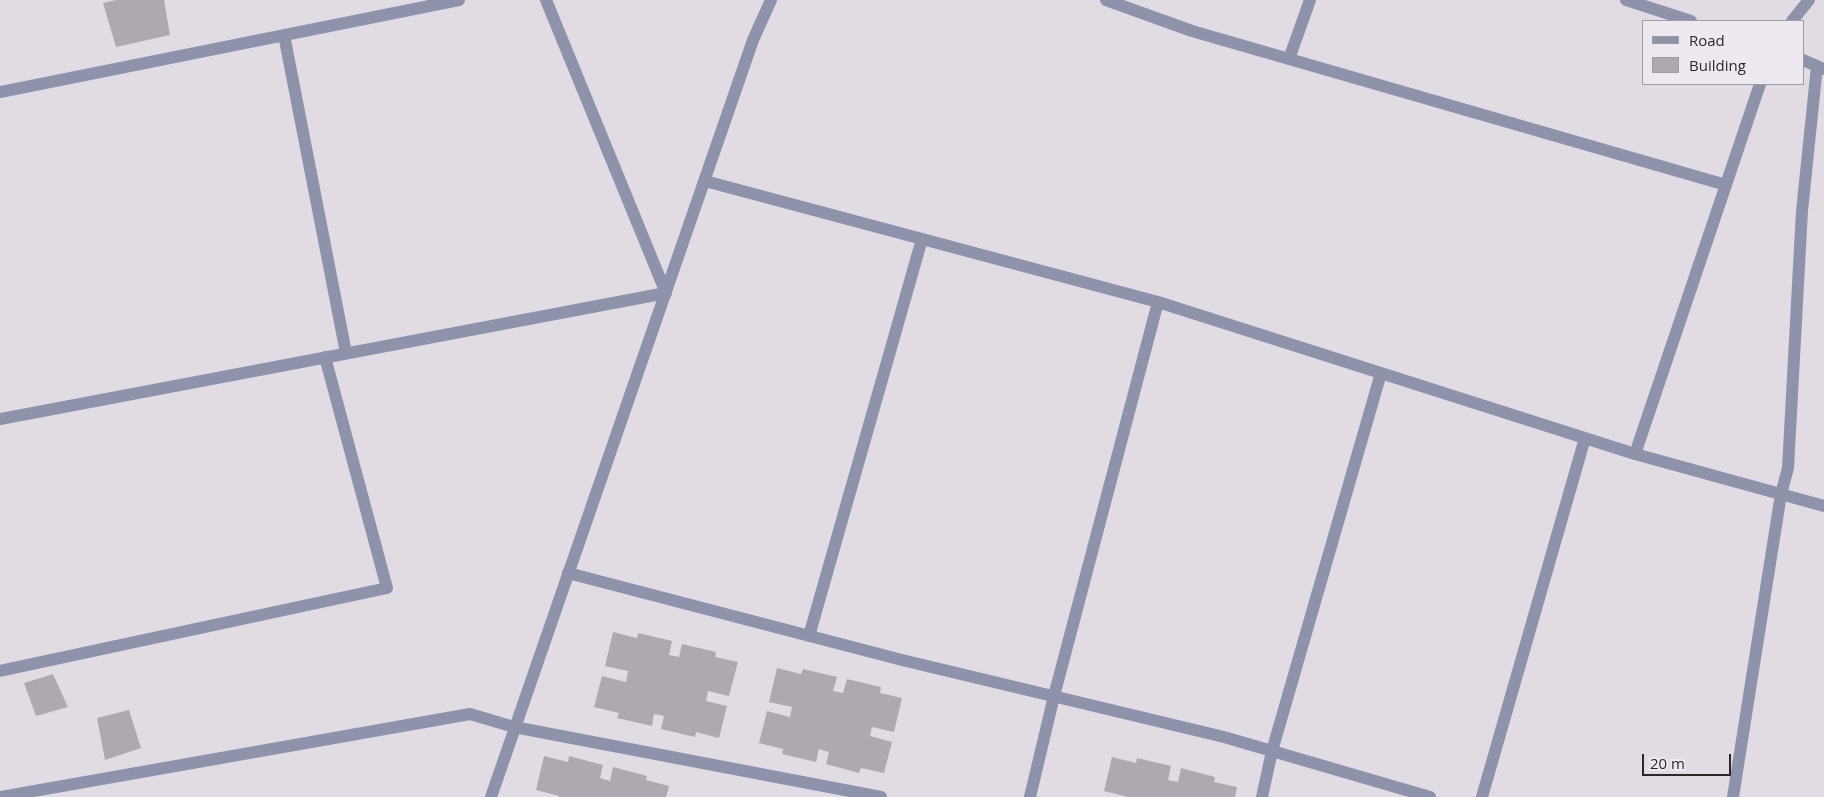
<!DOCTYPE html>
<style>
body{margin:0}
#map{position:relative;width:1824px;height:797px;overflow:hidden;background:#e1dce4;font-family:"Open Sans",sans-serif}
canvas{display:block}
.legend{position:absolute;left:1642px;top:20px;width:162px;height:65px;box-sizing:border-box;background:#eee9f1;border:1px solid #a09ca2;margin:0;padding:6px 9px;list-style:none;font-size:15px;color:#2a282b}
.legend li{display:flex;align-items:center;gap:10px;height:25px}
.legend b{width:25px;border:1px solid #a09ca2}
.scale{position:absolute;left:1642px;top:754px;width:89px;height:22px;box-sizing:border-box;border:2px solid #2a282b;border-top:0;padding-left:6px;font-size:15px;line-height:18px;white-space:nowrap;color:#2a282b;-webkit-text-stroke:4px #eee9f1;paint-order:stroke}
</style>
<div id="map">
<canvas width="1824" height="797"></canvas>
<ul class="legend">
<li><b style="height:6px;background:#8e92ab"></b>Road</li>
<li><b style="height:14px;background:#aea9b1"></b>Building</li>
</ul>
<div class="scale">20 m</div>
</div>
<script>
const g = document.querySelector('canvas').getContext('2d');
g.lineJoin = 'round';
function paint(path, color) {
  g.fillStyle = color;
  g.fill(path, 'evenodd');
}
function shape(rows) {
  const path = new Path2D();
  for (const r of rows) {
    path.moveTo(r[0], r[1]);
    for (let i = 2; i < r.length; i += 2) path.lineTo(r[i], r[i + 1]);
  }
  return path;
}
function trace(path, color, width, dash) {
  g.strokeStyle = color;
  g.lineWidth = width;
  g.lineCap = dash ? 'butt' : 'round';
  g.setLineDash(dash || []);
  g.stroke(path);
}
paint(shape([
 [116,0,164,0,170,35,116,47,103,3],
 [613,632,637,638,638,633,672,641,669,655,679,657,682,644,716,652,715,657,738,662,729,696,708,691,706,701,727,706,719,738,696,732,695,737,661,729,664,716,654,714,652,726,617,718,619,713,594,707,602,676,626,682,628,671,605,666],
 [777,668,801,674,803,669,837,677,833,691,843,693,847,679,881,687,880,693,902,698,894,732,872,727,870,736,892,742,884,773,861,768,859,773,826,764,829,752,819,749,816,762,782,754,783,749,759,743,767,711,790,717,792,707,769,702],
 [53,674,68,707,36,716,24,683],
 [129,710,141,748,105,760,97,718],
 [544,756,568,762,569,756,603,765,600,778,610,781,613,767,647,776,646,780,669,786,666,797,559,797,559,796,536,790],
 [1112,757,1136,763,1137,758,1171,766,1168,780,1178,782,1181,768,1215,777,1214,782,1237,787,1235,797,1128,797,1104,791]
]), '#aea9b1');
trace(shape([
 [1106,0,1192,31,1726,185],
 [1626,0,1691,21],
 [1792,21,1809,0],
 [284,35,346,353],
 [1289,59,1310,0],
 [1803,60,1824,69],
 [0,92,459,0],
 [705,181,1158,302,1635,454,1824,506],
 [0,419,666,293,546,0],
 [1635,454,1760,84],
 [568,573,902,660,1224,737,1430,797],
 [809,636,922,239],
 [0,671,387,588,325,357],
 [0,797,470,714,514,727,881,797],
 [1030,797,1054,696,1158,302],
 [1262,797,1272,751,1381,373],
 [1482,797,1585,438],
 [1733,797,1781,494,1788,468,1802,211,1817,66]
]), '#8e92ab', 12);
trace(shape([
 [491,797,753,40,771,0]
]), '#8e92ab', 12);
</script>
